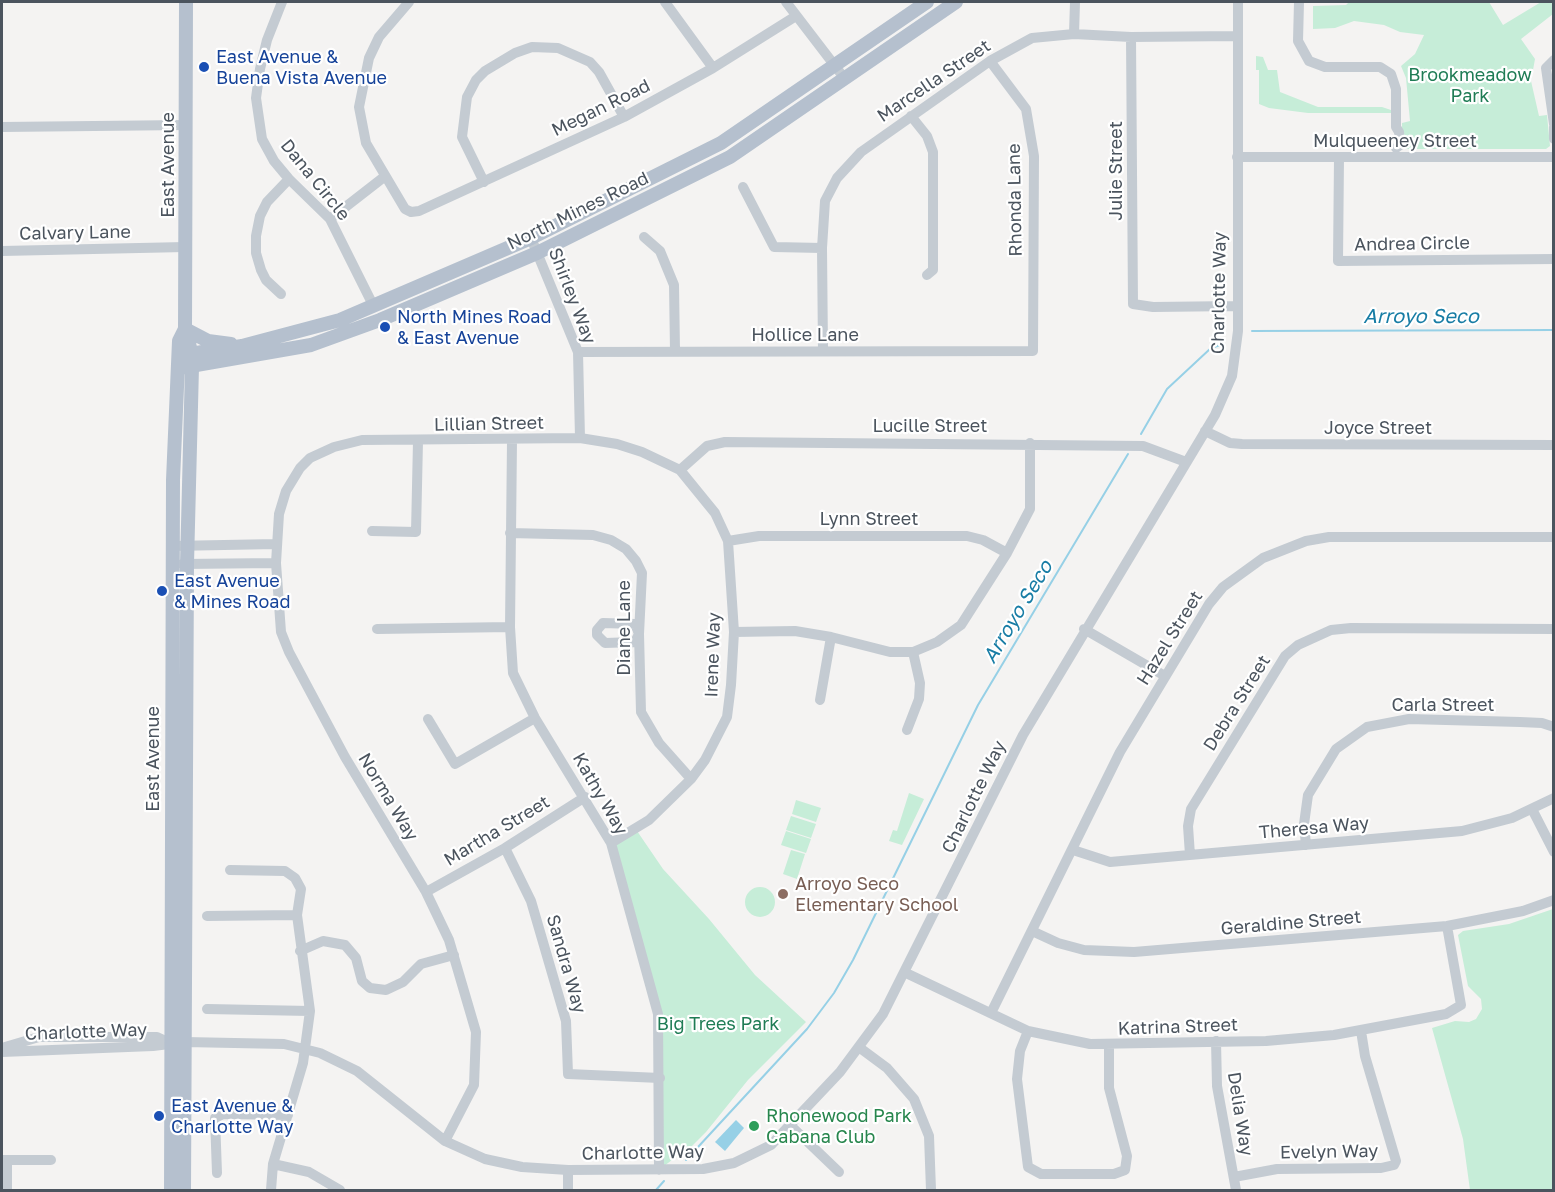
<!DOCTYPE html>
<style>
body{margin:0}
#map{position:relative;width:1555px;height:1192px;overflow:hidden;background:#f4f3f2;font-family:"Golos Text",sans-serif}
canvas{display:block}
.frame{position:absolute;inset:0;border:3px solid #4b545e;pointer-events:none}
</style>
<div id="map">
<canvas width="1555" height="1192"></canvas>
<div class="frame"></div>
</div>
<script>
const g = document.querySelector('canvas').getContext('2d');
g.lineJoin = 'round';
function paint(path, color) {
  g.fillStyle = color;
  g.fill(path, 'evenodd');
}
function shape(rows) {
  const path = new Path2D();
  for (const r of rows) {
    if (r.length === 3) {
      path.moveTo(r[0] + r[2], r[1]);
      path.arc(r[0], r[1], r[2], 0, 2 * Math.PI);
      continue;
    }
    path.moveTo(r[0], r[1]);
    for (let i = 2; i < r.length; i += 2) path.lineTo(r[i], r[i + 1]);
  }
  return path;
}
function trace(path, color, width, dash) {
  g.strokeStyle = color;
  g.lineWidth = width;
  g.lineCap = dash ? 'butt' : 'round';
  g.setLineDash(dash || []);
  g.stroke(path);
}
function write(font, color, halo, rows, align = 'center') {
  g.font = font + ' "Golos Text",sans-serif';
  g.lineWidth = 4.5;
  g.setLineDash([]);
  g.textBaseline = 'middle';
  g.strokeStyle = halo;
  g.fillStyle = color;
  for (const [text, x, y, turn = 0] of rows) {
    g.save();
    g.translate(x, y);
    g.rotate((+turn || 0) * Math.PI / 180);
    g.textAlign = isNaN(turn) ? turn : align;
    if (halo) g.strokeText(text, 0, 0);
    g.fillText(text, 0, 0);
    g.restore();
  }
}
paint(shape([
 [1349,2,1489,2,1503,25,1541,2,1553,2,1553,14,1521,39,1535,59,1531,81,1539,116,1547,115,1550,146,1546,149,1402,149,1402,123,1410,121,1406,78,1401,66,1415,54,1424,35,1400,32,1384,25,1354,21,1335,28,1313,29,1313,6,1346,5],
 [1256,56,1263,57,1268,70,1277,70,1280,92,1318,107,1382,107,1391,110,1391,113,1308,113,1269,108,1259,104,1259,70,1256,70],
 [909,793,924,799,902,845,889,841,893,830,897,831],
 [796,800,821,808,816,822,792,814],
 [791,816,816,824,811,838,786,830],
 [635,828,663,869,709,919,755,975,806,1022,748,1080,706,1132,682,1156,677,1156,659,1170,658,1014,611,843],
 [786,831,811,839,806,853,781,845],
 [791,850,805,854,797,879,783,874],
 [760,902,15],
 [1553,909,1553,1190,1470,1190,1463,1139,1432,1028,1455,1021,1469,1022,1476,1019,1482,1009,1481,999,1468,986,1458,935,1463,931,1509,924]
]), '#c6edd8');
paint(shape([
 [736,1120,744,1128,725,1151,715,1142]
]), '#96d0e6');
trace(shape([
 [1252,331,1554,330],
 [1141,434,1167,389,1211,348,1224,344],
 [686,1160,807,1029,834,993,853,960,978,705,1128,454],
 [656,1190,664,1181]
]), '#96d0e6', 2);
trace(shape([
 [282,2,267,40,260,69,256,98,262,139,274,161,289,179,330,219,373,305],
 [409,2,379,37,369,58,359,107,366,143,405,209,411,212,419,211,624,117,713,68,796,16],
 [665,2,713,68],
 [786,2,845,79],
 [1299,2,1298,41,1309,61,1325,67,1380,67,1391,74,1396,89,1396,127,1399,132,1400,145,1396,148],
 [1074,34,1075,2],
 [1131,37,1133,304,1153,307,1237,306],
 [1554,60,1546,68,1554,124],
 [911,116,927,136,933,152,933,270,927,275],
 [2,127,186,125],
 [1554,127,1554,139],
 [1237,157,1554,157],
 [1339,158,1338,261,1554,259],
 [484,182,462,137,467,97,476,80,485,71,515,53,532,47,558,48,590,62,599,72,624,117],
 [743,187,774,247,822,248],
 [330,219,384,177],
 [644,237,660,251,674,285,675,351],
 [531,238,578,352,580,438],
 [2,251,185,247],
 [281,294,266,280,261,270,256,253,256,236,260,216,267,202,289,179],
 [823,351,822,248,825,201,837,178,861,152,990,61,1032,38,1074,34,1131,37,1238,36],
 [578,352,1033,351,1034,156,1026,109,990,61],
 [1205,431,1230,443,1242,444,1554,445],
 [512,441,510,627,513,673,535,718,611,843,658,1014,659,1170],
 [680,470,707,446,725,442,1143,446,1186,462],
 [372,531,416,532,418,441],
 [510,533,593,535,611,540,626,549,636,561,642,573,639,634,641,712,659,743,691,779],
 [728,541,759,536,967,536,983,540,1007,553],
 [172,546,276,544],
 [182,564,276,563],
 [603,623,635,624,639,634,635,642,605,643,597,635,597,630,603,623],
 [377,629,510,627],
 [1084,629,1165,676],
 [734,632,795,631,831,637,890,652,913,652,937,642,961,625,1007,553,1030,509,1030,443],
 [820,700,831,637],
 [428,719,455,764,535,718],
 [907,730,919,699,920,683,913,652],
 [1532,809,1554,852],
 [1306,845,1304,824,1308,795,1336,749,1367,727,1409,719,1520,722,1542,723,1554,727],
 [505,848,531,901,566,1021,568,1074,660,1078],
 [1073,850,1110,862,1462,831,1512,818,1554,798],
 [1190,855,1188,826,1191,809,1285,656,1298,645,1331,630,1351,628,1554,629],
 [230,870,285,871,295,878,301,889,297,915,310,1011,303,1063,273,1164,271,1190],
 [426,892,505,848,585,797],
 [207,916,297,915],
 [1032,931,1058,943,1084,950,1134,952,1447,926,1523,911,1554,900],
 [300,951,323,941,345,945,356,958,362,981,370,988,386,990,403,982,421,964,454,955],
 [906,973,1028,1031,1090,1044,1266,1041,1334,1035,1446,1014,1461,1005,1447,926],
 [207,1009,310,1011],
 [991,1013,1120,752,1209,604,1223,587,1263,558,1306,541,1329,537,1554,537],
 [1028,1031,1020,1051,1017,1079,1028,1167,1041,1174,1114,1174,1125,1170,1127,1156,1109,1088,1109,1045],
 [1216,1041,1217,1086,1236,1190],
 [5,1047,39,1037,157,1037,170,1043],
 [860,1048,887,1068,914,1099,929,1136,931,1190],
 [2,1052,153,1046,185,1042,284,1044,320,1053,357,1071,445,1141,485,1159,522,1167,568,1170,703,1169,734,1163,771,1145,840,1072,883,1014,1023,735,1215,415,1232,376,1238,331,1238,2],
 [790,1125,839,1172],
 [445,1141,474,1085,476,1032,449,940,426,892,345,757,289,652,281,632,276,563,279,514,286,491,300,468,310,458,334,447,362,440,580,438,617,444,642,452,680,470,715,513,728,541,734,632,731,685,727,717,705,760,691,779,649,820,611,843],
 [2,1160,51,1160],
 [273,1164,309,1172,340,1190],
 [568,1170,568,1190],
 [217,1173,215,1118,223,1114,288,1115],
 [1234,1177,1277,1169,1381,1168,1394,1165,1396,1161,1365,1056,1361,1031],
 [7,1190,7,1160]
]), '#c4cbd2', 10);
trace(shape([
 [185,329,208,341,231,344],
 [183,355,242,346,340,320,531,238,721,143,927,2],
 [179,368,311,345,380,320,537,253,730,157,956,2],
 [171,1190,173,480,179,341,185,329],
 [184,1190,187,564,192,367,189,341,185,329,186,2]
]), '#b5c0ce', 14);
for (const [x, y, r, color] of [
 [204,67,6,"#1a4fb4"],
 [385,327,6,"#1a4fb4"],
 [162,591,6,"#1a4fb4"],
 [783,894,6,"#8d6e63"],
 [159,1116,6,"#1a4fb4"],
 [754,1126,6,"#2e9e5b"]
]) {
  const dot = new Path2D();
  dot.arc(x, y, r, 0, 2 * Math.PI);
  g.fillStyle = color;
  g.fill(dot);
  trace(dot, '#fff', 2);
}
write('18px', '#164399', '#fff', [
 ["East Avenue &",216,57],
 ["Buena Vista Avenue",216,78],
 ["North Mines Road",397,317],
 ["& East Avenue",397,338],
 ["East Avenue",174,581],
 ["& Mines Road",174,602],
 ["East Avenue &",171,1106],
 ["Charlotte Way",171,1127]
], 'left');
write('18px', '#1f7c55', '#fff', [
 ["Brookmeadow",1470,75],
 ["Park",1470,96],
 ["Big Trees Park",718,1024]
]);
write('18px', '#4b545e', '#fff', [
 ["Marcella Street",934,81,-34],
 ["Megan Road",601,108,-26],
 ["Mulqueeney Street",1395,141],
 ["East Avenue",168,165,-90],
 ["Julie Street",1116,171,-90],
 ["Dana Circle",315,180,51],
 ["Rhonda Lane",1015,200,-91],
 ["North Mines Road",578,211,-26],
 ["Calvary Lane",75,233,-1],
 ["Andrea Circle",1412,244,-1],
 ["Charlotte Way",1219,293,-89],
 ["Shirley Way",572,296,69],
 ["Hollice Lane",805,335],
 ["Lillian Street",489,424,-1],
 ["Lucille Street",930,426],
 ["Joyce Street",1378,428],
 ["Lynn Street",869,519],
 ["Diane Lane",624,628,-90],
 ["Hazel Street",1170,638,-58],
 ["Irene Way",713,655,-88],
 ["Debra Street",1237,703,-58],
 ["Carla Street",1443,705],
 ["East Avenue",153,759,-90],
 ["Kathy Way",600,794,60],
 ["Norma Way",388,797,59],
 ["Charlotte Way",974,797,-64],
 ["Theresa Way",1314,828,-5],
 ["Martha Street",497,831,-31],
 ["Geraldine Street",1291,923,-5],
 ["Sandra Way",566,964,74],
 ["Katrina Street",1178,1027,-2],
 ["Charlotte Way",86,1032,-2],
 ["Delia Way",1240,1114,81],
 ["Evelyn Way",1329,1152,-1],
 ["Charlotte Way",643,1153,-1]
]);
write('18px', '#785e54', '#fff', [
 ["Arroyo Seco",795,884],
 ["Elementary School",795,905]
], 'left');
write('18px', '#27864d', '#fff', [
 ["Rhonewood Park",766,1116],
 ["Cabana Club",766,1137]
], 'left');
write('italic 20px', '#187da5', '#fff', [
 ["Arroyo Seco",1421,317],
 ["Arroyo Seco",1018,612,-59]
]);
</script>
